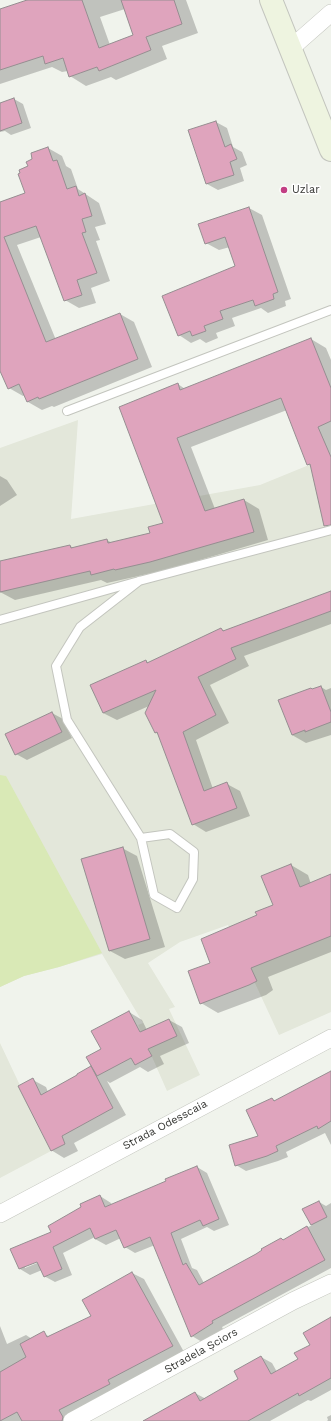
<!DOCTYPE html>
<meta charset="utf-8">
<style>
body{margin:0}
canvas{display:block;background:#f0f3ec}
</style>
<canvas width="331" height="1421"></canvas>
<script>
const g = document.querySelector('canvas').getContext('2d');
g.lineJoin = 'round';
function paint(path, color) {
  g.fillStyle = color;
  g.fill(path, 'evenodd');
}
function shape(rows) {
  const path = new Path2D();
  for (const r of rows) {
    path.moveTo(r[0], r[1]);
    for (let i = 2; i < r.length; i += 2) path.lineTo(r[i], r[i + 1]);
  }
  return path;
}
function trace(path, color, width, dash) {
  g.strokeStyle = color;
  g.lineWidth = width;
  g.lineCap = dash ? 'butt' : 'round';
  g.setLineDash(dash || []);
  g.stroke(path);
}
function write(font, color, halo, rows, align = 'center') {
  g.font = font + ' "Work Sans",sans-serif';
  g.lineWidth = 3;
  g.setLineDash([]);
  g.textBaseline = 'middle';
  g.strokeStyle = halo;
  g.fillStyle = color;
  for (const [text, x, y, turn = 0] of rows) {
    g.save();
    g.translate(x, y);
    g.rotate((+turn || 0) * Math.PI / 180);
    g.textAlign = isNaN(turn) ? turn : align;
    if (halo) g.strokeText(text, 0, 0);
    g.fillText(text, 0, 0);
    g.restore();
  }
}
paint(shape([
 [78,420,71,519,260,485,331,456,331,1012,279,1035,228,925,180,942,148,963,175,1007,169,1009,200,1075,167,1091,138,1025,143,1023,102,954,59,967,24,976,0,987,0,448],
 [0,1043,51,1151,0,1178]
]), '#e3e7da');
paint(shape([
 [0,775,6,776,102,953,59,967,24,976,0,987]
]), '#d9e9b6');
paint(shape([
 [31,0,186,0,198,33,162,46,167,59,116,80,111,77,86,86,70,76,68,71,62,72,52,67,0,84,0,10],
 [125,9,135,35,110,45,100,17],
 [14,99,23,104,31,128,11,135,5,131,0,132,0,103],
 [216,122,227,128,233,147,242,152,247,165,240,168,244,181,218,190,207,184],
 [48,148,62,156,66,166,71,169,78,189,99,203,106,224,95,227,100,240,96,241,110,281,91,288,96,303,79,308,65,300,41,237,17,245,56,340,120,314,134,322,152,367,54,407,52,406,42,410,28,402,25,395,23,396,9,388,0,369,0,202,26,194,29,167],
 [249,208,262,215,291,299,285,301,286,306,268,313,261,308,232,318,235,326,216,333,218,338,206,343,200,339,191,343,179,335,237,267,230,247,219,250,206,243],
 [311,339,326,348,331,360,331,506,312,467,308,464,287,410,191,447,215,509,244,500,259,509,268,540,166,570,107,583,101,580,15,600,0,592,0,562,70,546,74,548,107,540,112,543,151,534,165,523,178,384,185,389],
 [0,476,7,480,17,495,0,506],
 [331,595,331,624,244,656,249,666,210,685,229,723,196,740,213,789,227,784,240,791,250,816,206,832,193,824,159,735,155,732,149,706,117,720,103,713,146,661,149,663,221,629,225,631],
 [321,687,326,690,331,688,331,735,306,743,292,735,313,690],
 [52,713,63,719,72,738,27,760,16,754],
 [122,848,137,856,165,947,125,959,110,951],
 [291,865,308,875,311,884,331,875,331,952,268,977,273,990,266,995,218,1013,201,1003,211,963,258,916,274,906],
 [129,1012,142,1020,147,1030,169,1020,182,1027,189,1043,160,1056,164,1064,148,1072,140,1067,110,1083,107,1081,126,1115,74,1143,78,1151,64,1158,51,1150,33,1080,46,1087,48,1092,91,1067,94,1069,102,1049],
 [331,1072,331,1145,325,1133,286,1152,288,1157,278,1161,246,1171,236,1165,260,1137,272,1099,276,1101],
 [197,1167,207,1173,229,1225,214,1231,207,1227,181,1239,192,1268,197,1270,204,1283,257,1255,281,1239,284,1240,312,1225,304,1210,319,1202,326,1206,331,1203,331,1268,222,1327,223,1329,202,1342,192,1336,155,1245,135,1253,125,1247,121,1238,106,1245,95,1239,95,1237,63,1253,72,1275,55,1282,44,1276,42,1270,30,1275,20,1269,52,1232,100,1196,111,1203,112,1205,167,1182],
 [41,1259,42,1261,25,1268,25,1266],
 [132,1273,144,1279,184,1352,72,1421,0,1421,0,1326,7,1344,26,1335,32,1339,43,1333,50,1337,92,1317,83,1300],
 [331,1320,331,1390,311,1401,308,1400,270,1421,145,1421,195,1393,206,1399,239,1380,261,1357,272,1363,277,1372,299,1359],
 [331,1415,331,1421,327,1421,328,1420,327,1417]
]), '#0003');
const building = shape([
 [27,0,82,0,99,48,133,35,121,0,174,0,182,24,146,37,151,50,99,71,97,67,69,77,63,58,45,64,43,56,0,70,0,9,27,0],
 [14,98,22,123,0,131,0,103,14,98],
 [216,121,225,147,231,144,237,159,230,162,234,175,206,184,188,130,216,121],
 [48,147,53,161,57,160,67,189,76,186,79,196,85,193,92,216,82,219,86,232,82,233,97,273,77,280,82,295,64,301,36,226,4,237,46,342,120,313,138,359,39,399,38,397,27,402,19,384,8,389,0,371,0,202,25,193,18,174,20,173,19,170,28,166,26,162,32,159,31,153,48,147],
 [249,207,278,292,273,294,274,299,255,306,253,300,220,311,223,319,204,326,206,331,192,336,190,331,178,336,162,296,235,266,225,237,205,244,198,224,249,207],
 [311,338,331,388,331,421,318,427,331,457,331,525,324,526,310,464,307,465,281,398,177,438,205,511,244,499,254,532,150,562,115,570,114,569,91,575,90,571,0,592,0,561,70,545,71,548,107,539,108,543,150,533,148,527,163,523,119,407,178,383,180,390,311,338],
 [331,591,331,611,231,648,236,659,198,677,216,715,183,732,204,791,227,782,237,808,192,825,157,732,155,733,145,713,156,690,103,713,90,685,146,660,147,663,221,628,223,631,331,591],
 [321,686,331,712,331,722,305,732,305,730,292,735,278,700,311,688,312,689,321,686],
 [52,712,62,732,15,755,5,734,52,712],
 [123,847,150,939,109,951,81,859,123,847],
 [291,864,300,887,331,874,331,936,251,968,257,981,249,985,200,1004,188,971,210,963,201,939,257,915,255,912,273,905,261,876,291,864],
 [129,1011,140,1032,169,1019,177,1036,148,1049,152,1056,135,1065,131,1058,97,1076,86,1057,101,1049,91,1031,129,1011],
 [91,1066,113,1108,62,1136,65,1144,51,1151,18,1086,33,1078,41,1095,77,1075,77,1074,91,1066],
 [331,1071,331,1121,318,1129,317,1126,276,1146,278,1151,267,1156,235,1166,229,1145,258,1136,246,1110,272,1098,274,1101,331,1071],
 [197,1166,219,1219,203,1226,200,1220,171,1233,183,1265,186,1263,199,1285,256,1254,262,1250,261,1249,281,1238,283,1240,307,1226,325,1260,212,1321,213,1323,191,1337,150,1237,124,1248,116,1230,95,1239,90,1228,53,1247,62,1269,44,1277,37,1262,19,1269,10,1249,51,1232,48,1226,81,1207,80,1204,100,1195,105,1207,166,1181,165,1179,197,1166],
 [319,1201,327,1217,311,1225,302,1209,319,1201],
 [132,1272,173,1346,108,1380,110,1384,59,1410,63,1417,62,1421,22,1421,17,1412,0,1421,0,1372,26,1357,20,1344,44,1331,47,1337,91,1316,82,1300,132,1272],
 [331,1317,331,1378,299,1396,298,1393,248,1421,143,1421,195,1392,200,1401,238,1379,234,1371,261,1356,271,1374,298,1359,294,1353,310,1345,303,1333,331,1317]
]);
paint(building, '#dfa4bd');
trace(building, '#968e91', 1);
const lane = shape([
 [67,411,331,310],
 [139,581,80,627,56,666,67,720,141,838,170,834,194,852,193,879,177,908,154,895,141,838],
 [0,620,139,581,331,530]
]);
const street = shape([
 [290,49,331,13],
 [0,1214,331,1038],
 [72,1421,293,1301,331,1283]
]);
const secondary = shape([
 [271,0,331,150]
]);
trace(lane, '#c3c5be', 10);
trace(street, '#c3c5be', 18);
trace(secondary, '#c3c5be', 24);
trace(lane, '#fff', 8);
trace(street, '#fff', 17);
trace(secondary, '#eef4e0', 22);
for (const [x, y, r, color] of [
 [284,190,4,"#c23e83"]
]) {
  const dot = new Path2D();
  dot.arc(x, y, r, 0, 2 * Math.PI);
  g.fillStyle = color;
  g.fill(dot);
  trace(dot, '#fff', 1.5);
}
write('11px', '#363734', '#fff', [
 ["Uzlar",292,190]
], 'left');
write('11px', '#363734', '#fff', [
 ["Strada Odesscaia",165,1125,-28],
 ["Stradela Șciors",201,1351,-29]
]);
</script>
